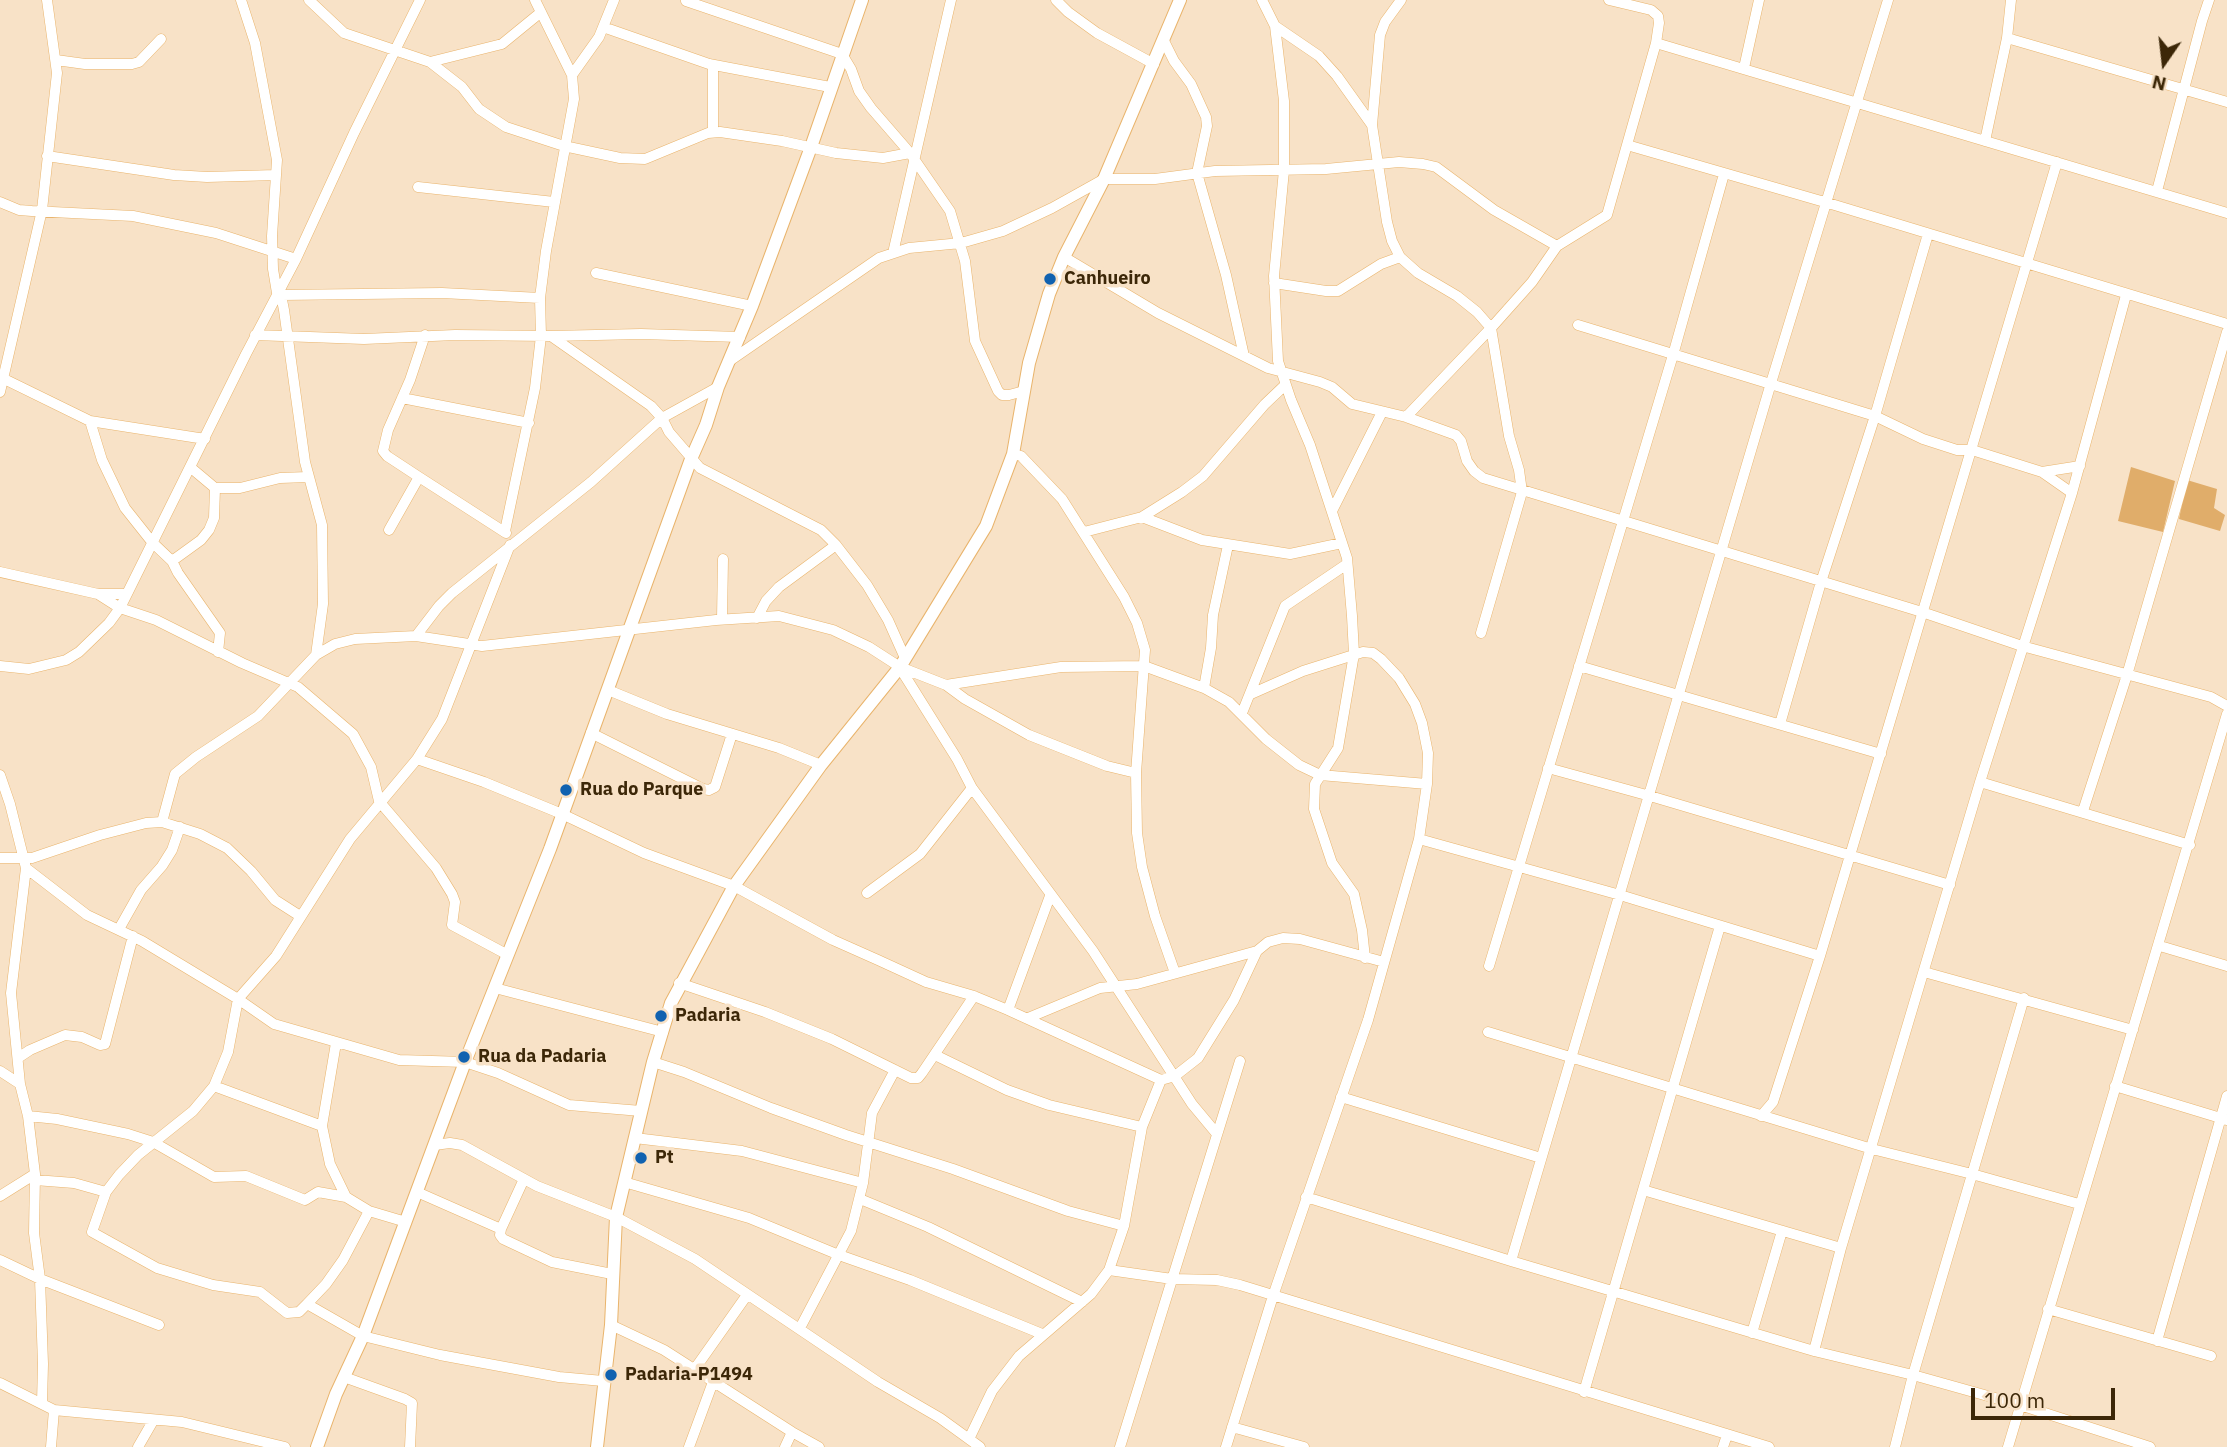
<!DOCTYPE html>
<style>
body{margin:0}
#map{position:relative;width:2227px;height:1447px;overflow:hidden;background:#f8e2c7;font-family:"IBM Plex Sans",sans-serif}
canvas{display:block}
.north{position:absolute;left:2129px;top:28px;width:70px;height:70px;-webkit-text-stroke:5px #f8e2c7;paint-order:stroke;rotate:194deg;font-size:19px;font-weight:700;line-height:28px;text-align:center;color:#3c2708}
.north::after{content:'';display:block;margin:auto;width:24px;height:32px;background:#3c2708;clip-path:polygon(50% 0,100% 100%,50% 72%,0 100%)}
.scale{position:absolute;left:1971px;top:1388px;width:144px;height:32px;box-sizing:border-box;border:4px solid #3c2708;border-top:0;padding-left:9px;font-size:21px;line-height:24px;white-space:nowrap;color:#3c2708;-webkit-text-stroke:5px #f8e2c7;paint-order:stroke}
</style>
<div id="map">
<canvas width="2227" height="1447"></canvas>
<div class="north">N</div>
<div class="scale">100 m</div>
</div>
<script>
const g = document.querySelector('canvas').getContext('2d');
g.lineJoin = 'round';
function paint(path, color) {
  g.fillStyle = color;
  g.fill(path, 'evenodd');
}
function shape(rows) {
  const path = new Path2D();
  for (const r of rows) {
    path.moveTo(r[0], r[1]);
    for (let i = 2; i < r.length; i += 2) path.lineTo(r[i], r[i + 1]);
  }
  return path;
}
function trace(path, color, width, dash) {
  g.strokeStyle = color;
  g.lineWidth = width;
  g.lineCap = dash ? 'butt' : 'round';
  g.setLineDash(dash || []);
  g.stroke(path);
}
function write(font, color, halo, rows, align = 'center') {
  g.font = font + ' "IBM Plex Sans",sans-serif';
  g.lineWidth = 7;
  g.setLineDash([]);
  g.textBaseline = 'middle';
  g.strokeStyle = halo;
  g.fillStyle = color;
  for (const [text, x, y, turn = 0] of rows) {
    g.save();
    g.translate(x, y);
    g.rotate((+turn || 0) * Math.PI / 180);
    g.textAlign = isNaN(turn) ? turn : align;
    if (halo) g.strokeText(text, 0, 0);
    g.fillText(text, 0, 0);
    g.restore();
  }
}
paint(shape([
 [2131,467,2175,481,2163,532,2118,521],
 [2187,480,2217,489,2214,508,2225,515,2220,531,2179,519]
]), '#e0ad6a');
const minor = shape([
 [241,0,255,43,277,160,272,236,273,269,277,293,281,295,284,310,305,462,322,525,323,604,316,655],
 [309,0,344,33,430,62,462,87,479,109,506,127,564,146,620,158,645,159,708,133,720,132,782,141,836,153,883,158,910,153],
 [1056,0,1068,12,1097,33,1154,64],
 [1262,0,1275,26,1284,101,1284,170,1274,276,1278,361,1291,400,1310,445,1347,558,1352,616,1354,654,1338,748,1315,784,1314,809,1332,863,1354,894,1362,930,1365,958],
 [1609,0,1651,10,1658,16,1659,23,1656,43],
 [686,1,842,54,851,69,859,91,871,108,910,153,950,211,965,261,975,341,998,391,1002,395,1009,395,1024,391],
 [1275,26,1319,56,1337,76,1372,125,1387,222,1392,241,1400,257,1418,273,1457,296,1477,312,1491,328,1509,436,1519,470,1522,492,1481,633],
 [603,27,709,64,830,87],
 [2007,38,2227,102],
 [1163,39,1174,61,1191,84,1206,117,1207,126,1197,173,1226,275,1244,356],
 [56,60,85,64,132,64,139,62,161,39],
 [430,62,502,44,540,13],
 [713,65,713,132],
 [1744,68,1759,0],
 [572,75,599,37,614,0],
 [1372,125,1380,35,1385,22,1401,0],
 [1985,141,2007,38,2011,0],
 [1627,145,1828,203,2227,324],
 [47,156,174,175,207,177,276,175],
 [418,187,554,202],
 [2157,191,2202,21,2209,0],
 [0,202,19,210,32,211,133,216,216,233,296,259],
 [893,253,951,0],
 [1064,257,1158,313,1268,368,1320,382,1332,387,1352,404,1406,417,1456,435,1461,441,1467,461,1474,471,1483,478,1922,612,2022,646,2211,697,2227,706],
 [596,273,752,306],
 [1274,283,1326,291,1338,291,1381,264,1400,257],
 [281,295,442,293,540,298],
 [1578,325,1875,416,1923,439,1957,450,1972,450,2042,472,2072,493],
 [255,335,364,339,455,335,551,336,651,406,662,418,669,432,700,468,821,530,836,545,867,585,888,620,905,658],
 [425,335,410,380,388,430,383,451,387,456,419,477,506,533],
 [551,336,641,334,740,337],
 [731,360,879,258,909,248,961,243,1003,231,1052,208,1104,179,1155,179,1215,171,1326,169,1399,162,1423,164,1436,167,1494,210,1557,246],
 [0,377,90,421,205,439],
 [0,392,42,210,57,73,47,0],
 [402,398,529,423],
 [1406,417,1491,328,1532,282,1557,246,1607,215,1656,43,2227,213],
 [90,421,102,460,125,508,152,542,172,561,178,573,220,633,218,652],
 [1013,454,1021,456,1062,499,1124,597,1137,623,1145,650,1136,773,1137,833,1142,867,1155,916,1175,973],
 [2042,472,2080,466],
 [215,488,240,488,280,478,308,477],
 [1332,511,1382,412],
 [1142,517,1202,540,1290,554,1342,543],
 [389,530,419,477],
 [505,531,535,388,541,336,540,298,546,251,574,99,572,75,535,0],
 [1084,532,1142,517,1182,492,1203,476,1265,404,1285,385],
 [510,545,442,719,417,759,350,839,276,956,238,999,228,1052,214,1086,193,1111,138,1155,119,1175,106,1192,92,1232,157,1268,213,1285,260,1292,287,1313,299,1312,307,1304,363,1336,440,1355,559,1377,603,1381],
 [172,561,201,540,209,530,214,518,215,488,190,467],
 [0,572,98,594,120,608,156,620,242,663,298,687,353,734,371,767,379,801,436,868,452,894,455,902,452,925,508,955],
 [98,594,126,594],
 [757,618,766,601,779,587,836,545],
 [722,619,723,559],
 [416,636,439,606,452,593,591,482,662,418,718,387],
 [0,666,29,669,66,660,79,652,109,623,120,608,246,354,296,259,354,133,420,0],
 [1579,666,1881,754],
 [900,668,957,759,972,788,1093,951,1192,1104,1217,1134],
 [946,685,965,699,1029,735,1107,766,1136,773],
 [1204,688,1211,648,1213,615,1228,545],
 [608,690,667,714,779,748,821,765],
 [1242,713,1285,606,1347,564],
 [1780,724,1821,582,1875,416,1928,234],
 [591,733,703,789,709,790,715,787,732,734],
 [417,759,484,782,562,814,644,853,734,886,833,940,878,960,926,982,974,996,1008,1010,1161,1080],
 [1548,768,1650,796,1950,885],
 [0,775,10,804,26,868,11,993,20,1084,28,1116,35,1174,34,1233,40,1279,43,1364,42,1403],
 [1980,782,2190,845],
 [2083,811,2127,675,2227,332],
 [162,822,175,774,196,757,258,716,316,655,335,644,355,639,416,636,482,646,716,620,779,616,833,630,869,647,900,667,946,685,1061,667,1144,666,1204,688,1229,702,1266,739,1299,765,1320,775,1427,784],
 [1419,839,1620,895,1820,956],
 [0,858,32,858,100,835,146,823,162,822,200,834,227,848,251,871,275,900,300,916],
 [26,868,87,915,142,941,238,999,274,1024,399,1060,465,1062,498,1073,569,1105,641,1111],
 [867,893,920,854,972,788],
 [119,929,141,890,162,866,172,850,180,827],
 [2160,946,2227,966],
 [1489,966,1673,355,1724,174],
 [1924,972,2133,1030],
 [679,983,765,1012,832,1039,911,1078,918,1078,922,1073,974,996],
 [495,988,663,1032],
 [1008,1010,1050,896],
 [1028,1018,1100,988,1137,984,1257,951],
 [1488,1032,1872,1149,1972,1174,2079,1204],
 [336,1043,322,1126,330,1164,346,1197],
 [935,1055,1007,1090,1049,1105,1142,1127],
 [18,1058,30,1050,65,1035,82,1037,100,1045,105,1044,133,936],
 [653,1062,684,1072,771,1108,846,1135,953,1169,1068,1211,1124,1226],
 [0,1071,20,1084],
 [214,1086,322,1126],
 [2115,1086,2227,1120],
 [1341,1097,1541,1158],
 [28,1116,57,1119,128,1134,153,1142,214,1177,246,1176,305,1200,318,1192,346,1197,369,1211,406,1222],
 [1761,1116,1773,1102,1820,956,2057,162],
 [635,1138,742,1151,863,1183],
 [434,1145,450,1143,462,1145,537,1186,616,1217,695,1259,878,1382,940,1418,980,1447],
 [524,1179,501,1229,500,1235,503,1239,552,1262,612,1274],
 [35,1180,74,1183,106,1192],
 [624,1182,749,1218,839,1255,910,1280,1042,1334],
 [1643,1190,1841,1248],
 [417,1192,501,1229],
 [0,1196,35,1174],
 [1306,1197,1511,1261,1814,1351,1913,1375,2020,1405,2150,1447],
 [860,1199,928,1227,1082,1302],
 [0,1260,40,1279,159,1325],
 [1511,1261,1771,383,1888,0],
 [1109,1270,1172,1279,1217,1280,1240,1285,1769,1447],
 [307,1304,326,1284,343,1260,369,1211],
 [2048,1309,2211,1356],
 [611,1325,664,1350,792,1432,819,1447],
 [800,1328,851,1231,863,1183,872,1113,895,1070],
 [1752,1333,1782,1231],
 [2157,1341,2227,1096],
 [1814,1351,1841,1248,1980,782,2072,493,2126,295],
 [694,1370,747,1295],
 [344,1377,405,1399,412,1403,410,1447],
 [0,1383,54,1410,182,1422,285,1447],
 [1584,1392,1720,926],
 [1232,1427,1304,1447],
 [969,1439,992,1391,1019,1356,1091,1294,1109,1270,1124,1226,1142,1127,1161,1080,1175,1076,1198,1058,1234,1000,1257,951,1268,942,1283,938,1300,939,1384,962],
 [51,1447,54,1410],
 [138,1447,153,1421],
 [689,1447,713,1382],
 [785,1447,792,1432],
 [1120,1447,1240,1061],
 [1226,1447,1273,1296,1368,1020,1419,839,1427,784,1428,753,1422,723,1415,704,1399,678,1381,659,1373,653,1363,652,1303,671,1251,694],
 [1723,1447,1727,1435],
 [1895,1447,1913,1375,2024,998],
 [2008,1447,2227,714]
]);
const tertiary = shape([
 [317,1447,336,1394,363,1336,465,1062,550,849,691,459,706,425,718,387,752,306,811,147,862,0],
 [597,1447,611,1325,616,1217,653,1062,671,1003,734,886,821,765,900,667,986,526,1013,454,1029,363,1049,294,1064,257,1104,179,1180,0]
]);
trace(minor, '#e9b46c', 11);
trace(tertiary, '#e9b46c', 14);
trace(minor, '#fff', 10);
trace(tertiary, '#fff', 12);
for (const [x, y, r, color] of [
 [1050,279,7,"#1162b0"],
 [566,790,7,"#1162b0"],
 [661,1016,7,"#1162b0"],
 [464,1057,7,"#1162b0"],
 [641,1158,7,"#1162b0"],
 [611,1375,7,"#1162b0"]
]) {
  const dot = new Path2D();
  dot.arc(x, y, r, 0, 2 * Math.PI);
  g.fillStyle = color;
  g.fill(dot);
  trace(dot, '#f8e2c7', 2.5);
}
write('bold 18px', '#3c2708', '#f8e2c7', [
 ["Canhueiro",1064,279],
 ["Rua do Parque",580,790],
 ["Padaria",675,1016],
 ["Rua da Padaria",478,1057],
 ["Pt",655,1158],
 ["Padaria-P1494",625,1375]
], 'left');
</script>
